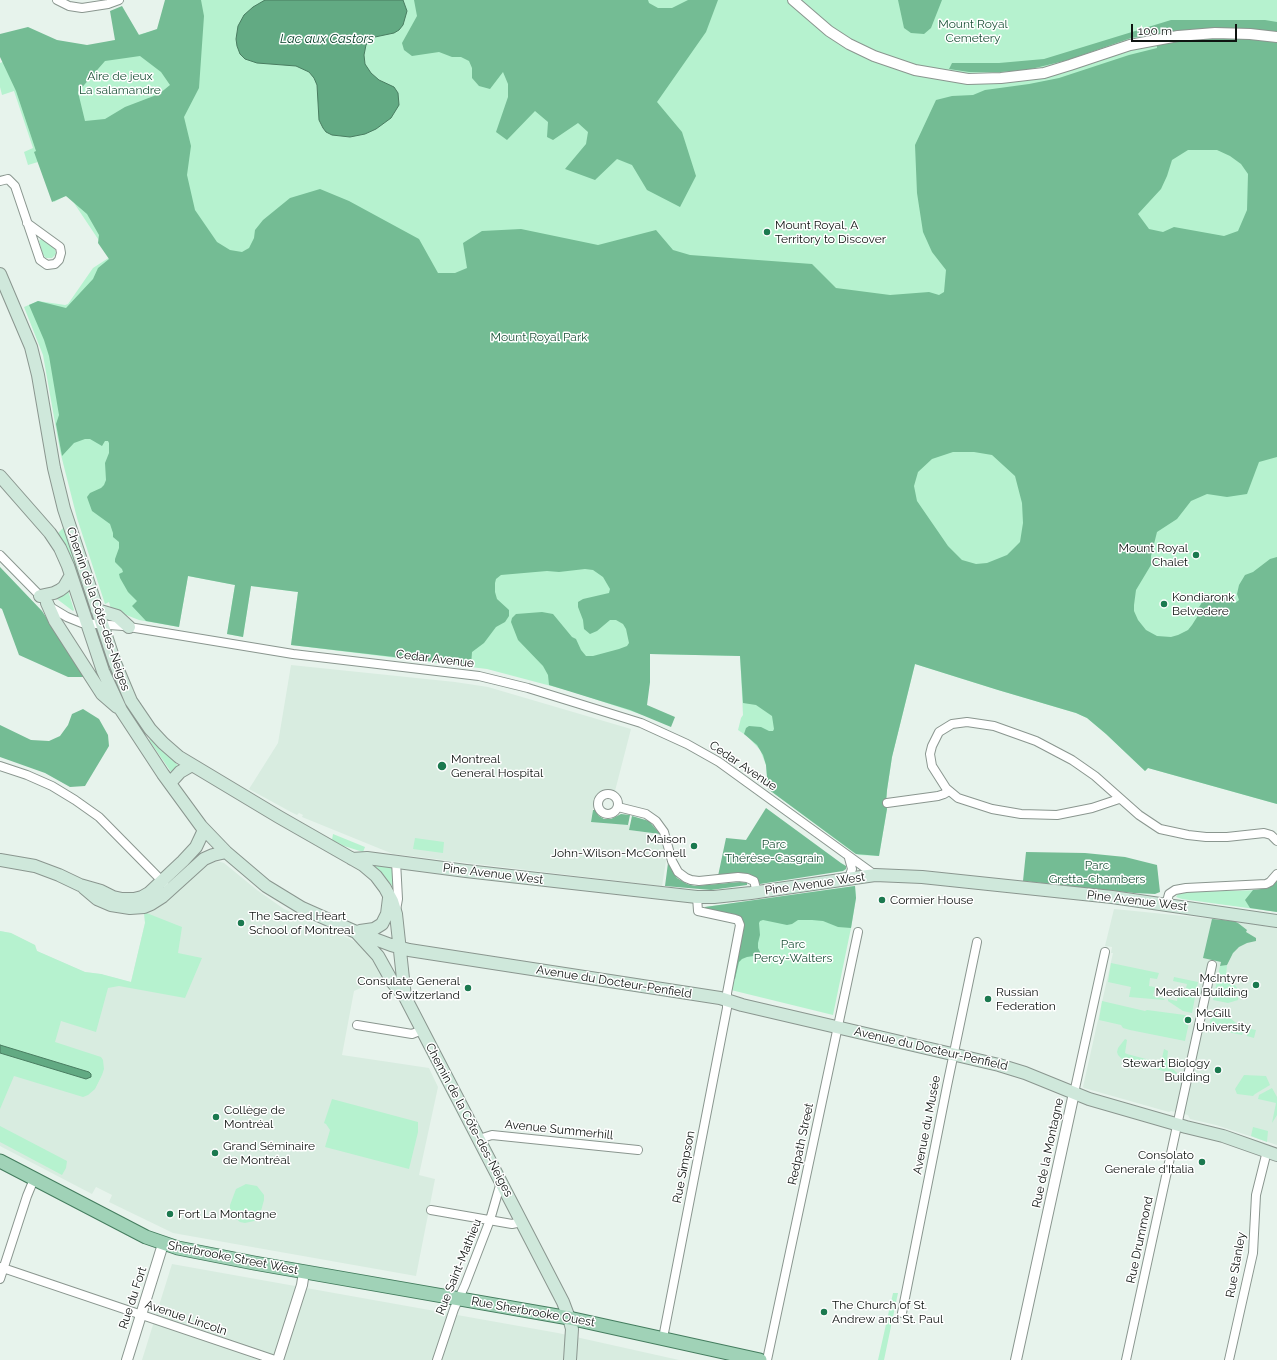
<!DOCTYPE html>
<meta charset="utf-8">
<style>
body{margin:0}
#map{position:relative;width:1277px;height:1360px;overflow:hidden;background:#e7f3ec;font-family:Raleway,sans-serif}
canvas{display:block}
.scale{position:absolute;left:1131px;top:24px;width:106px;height:18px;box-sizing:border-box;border:2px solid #0f1411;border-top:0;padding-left:5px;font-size:12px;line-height:14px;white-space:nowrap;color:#0f1411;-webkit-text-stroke:3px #fff;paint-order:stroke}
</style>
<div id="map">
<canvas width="1277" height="1360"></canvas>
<div class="scale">100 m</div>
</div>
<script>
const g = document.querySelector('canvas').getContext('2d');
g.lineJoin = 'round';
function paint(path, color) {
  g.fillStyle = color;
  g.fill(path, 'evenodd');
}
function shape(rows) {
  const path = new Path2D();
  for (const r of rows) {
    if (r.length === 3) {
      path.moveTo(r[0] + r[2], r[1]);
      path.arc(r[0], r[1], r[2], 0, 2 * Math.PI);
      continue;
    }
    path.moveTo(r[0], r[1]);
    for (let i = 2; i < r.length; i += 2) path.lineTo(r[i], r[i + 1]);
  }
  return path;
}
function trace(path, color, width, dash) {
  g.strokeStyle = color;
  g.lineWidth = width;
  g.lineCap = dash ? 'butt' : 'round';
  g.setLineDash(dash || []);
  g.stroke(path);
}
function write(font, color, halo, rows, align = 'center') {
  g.font = font + ' Raleway,sans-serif';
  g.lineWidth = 3;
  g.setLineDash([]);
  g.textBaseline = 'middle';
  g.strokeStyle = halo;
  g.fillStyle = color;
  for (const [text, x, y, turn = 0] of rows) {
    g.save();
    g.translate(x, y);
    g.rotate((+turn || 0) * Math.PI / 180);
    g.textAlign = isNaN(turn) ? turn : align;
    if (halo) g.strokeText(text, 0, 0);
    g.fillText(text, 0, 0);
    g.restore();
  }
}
paint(shape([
 [291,665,455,682,488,687,631,729,615,791,605,790,596,795,594,802,591,821,630,825,629,830,660,834,666,861,662,886,393,854,302,817,303,815,299,813,297,815,291,812,249,789,278,743],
 [217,861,224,863,257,890,284,909,354,941,361,946,373,959,383,978,354,991,342,1055,429,1068,438,1087,419,1175,435,1179,416,1276,173,1233,109,1202,112,1195,96,1187,92,1194,0,1146,0,931,11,933,35,945,37,951,85,972,101,974,131,982,145,923,144,912,155,908,165,903,207,864],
 [1114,909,1234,921,1277,928,1277,1145,1216,1125,1190,1119,1188,1115,1171,1111,1169,1112,1084,1088,1083,1087,1113,953,1111,953,1112,947,1105,946],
 [172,1264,558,1333,679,1360,142,1360]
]), '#d8ece0');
paint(shape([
 [166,0,1277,0,1277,804,1148,768,1145,771,1106,734,1087,718,1076,713,998,690,915,664,892,757,887,790,886,803,887,809,879,856,859,855,854,853,768,789,766,765,760,750,747,736,738,730,741,718,743,715,740,656,650,654,650,682,643,715,570,691,487,669,291,645,298,592,251,586,243,637,227,634,235,585,188,576,179,627,139,620,111,609,109,602,105,604,104,601,77,518,60,451,43,355,24,307,38,301,65,305,68,304,93,268,110,257,70,197,65,196,54,202,38,162,28,165,24,152,33,148,14,91,2,95,0,87,0,63,57,41,86,47,158,30],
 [42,238,55,248,56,254,52,258,46,258,43,255,39,241],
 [63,528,64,528,92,612,89,611,57,534],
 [67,587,74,610,73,611,53,596],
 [150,739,161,750,179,766,171,772,149,740],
 [333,834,365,847,363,852,344,846,332,840],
 [415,838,444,842,443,853,413,849],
 [374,863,392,866,395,887,393,887,382,873,373,865],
 [1277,880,1277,912,1182,899,1176,897,1178,894,1184,892,1263,890,1271,887],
 [855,886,856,898,851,928,833,1015,731,990,739,917,705,907],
 [144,912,182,927,178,953,202,958,185,998,119,986,108,988,96,1032,61,1021,55,1042,101,1057,103,1060,104,1069,102,1075,95,1089,88,1095,83,1097,14,1076,0,1109,0,931,11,933,35,945,37,951,85,972,101,974,131,982,145,923],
 [1111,963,1159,973,1157,979,1150,978,1149,986,1155,987,1153,996,1165,999,1164,1000,1129,997,1131,987,1108,982],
 [1227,965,1226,976,1228,983,1233,982,1240,993,1238,1000,1228,1003,1213,1000,1220,966],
 [1174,977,1198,982,1192,1013,1183,1011,1168,1001,1168,999,1177,1001,1178,995,1184,996,1187,984,1173,981],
 [1102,1001,1145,1011,1147,1010,1185,1015,1190,1018,1185,1041,1130,1030,1123,1028,1121,1025,1099,1020],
 [1212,1011,1225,1014,1241,1027,1256,1030,1254,1038,1247,1036,1247,1033,1243,1032,1242,1035,1209,1028],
 [1125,1039,1127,1040,1125,1053,1127,1054,1161,1063,1164,1049,1168,1051,1167,1060,1168,1064,1177,1073,1177,1075,1135,1063,1134,1066,1121,1058,1118,1055,1117,1052,1118,1048],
 [1244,1075,1266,1076,1270,1085,1255,1094,1253,1096,1237,1094,1235,1089],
 [1272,1088,1277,1097,1277,1115,1272,1123,1276,1103,1258,1099,1259,1095],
 [332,1099,418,1122,418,1132,409,1169,325,1147,330,1130,326,1124,324,1123],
 [0,1126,67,1161,66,1168,62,1175,0,1142],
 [1253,1127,1268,1131,1267,1142,1251,1136],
 [246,1184,257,1186,264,1195,264,1200,261,1211,258,1218,254,1221,245,1223,240,1222,234,1217,230,1210,230,1205,236,1189],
 [893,1293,898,1293,884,1360,878,1360]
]), '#b6f2cf');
paint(shape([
 [165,0,201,0,204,16,199,88,184,117,191,146,187,175,195,210,217,242,230,250,242,252,249,248,254,238,255,230,263,220,290,198,320,189,349,201,419,239,438,273,455,273,467,268,463,243,482,231,521,229,598,245,656,230,673,250,690,255,812,264,836,288,890,295,929,292,939,295,944,292,946,270,932,252,923,232,917,193,915,145,936,100,952,96,973,95,985,90,1029,84,1059,78,1129,55,1157,48,1156,34,1131,38,1068,60,1027,70,1000,72,969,72,949,69,952,63,999,63,1044,59,1171,20,1265,20,1277,22,1277,457,1259,462,1247,494,1227,497,1207,494,1191,501,1177,519,1157,532,1151,556,1151,565,1136,590,1134,605,1134,611,1138,620,1146,630,1157,636,1171,637,1178,635,1188,630,1192,625,1199,614,1196,612,1204,599,1208,601,1225,598,1232,600,1235,603,1239,600,1237,594,1239,585,1245,575,1253,572,1270,559,1277,557,1277,804,1148,768,1145,771,1106,734,1087,718,1076,713,998,690,915,664,892,757,887,790,886,803,887,809,879,856,856,854,768,789,766,765,763,755,757,745,744,734,746,728,749,726,761,727,769,731,773,731,774,729,772,716,756,705,743,703,740,656,650,654,650,682,647,705,675,717,671,727,630,710,549,685,548,675,543,666,518,640,511,622,512,618,516,614,542,612,553,614,572,637,576,639,581,650,586,656,593,656,619,649,627,646,629,643,626,629,623,624,616,620,610,620,597,631,590,634,584,629,583,620,578,607,578,602,583,599,609,593,610,589,603,577,593,570,585,569,559,572,547,571,501,575,496,579,495,583,495,592,497,599,509,610,509,616,505,622,496,627,484,643,472,652,471,666,291,645,298,592,251,586,243,637,227,634,235,585,188,576,179,627,146,621,132,606,137,601,128,592,120,578,119,574,123,572,122,569,115,562,115,559,119,548,119,542,113,537,113,533,110,524,92,511,88,500,87,497,90,493,101,488,104,485,106,480,105,463,109,453,109,443,108,441,105,441,102,446,90,439,85,439,74,443,62,456,56,424,59,415,49,356,44,340,29,305,38,301,66,308,93,279,98,268,109,259,98,243,99,235,87,214,66,196,52,202,34,152,36,151,16,91,0,57,0,34,28,27,57,40,87,45,115,40,110,11,122,6,139,35,157,29],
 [140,56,161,72,170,85,159,94,125,107,105,119,85,121,78,92,105,61],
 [1188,150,1217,150,1230,156,1241,164,1248,174,1247,210,1238,231,1224,236,1174,227,1163,232,1149,229,1138,214,1161,189,1167,176,1172,160],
 [953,452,974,452,992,455,1015,476,1022,503,1023,523,1020,542,1007,555,987,563,976,564,962,560,948,546,917,501,914,486,918,472,932,459],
 [414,0,648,0,649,3,658,8,672,8,688,0,718,0,706,32,657,102,682,132,696,176,680,207,647,190,632,165,617,159,595,180,565,169,586,144,588,132,578,123,553,140,547,137,548,122,535,111,507,140,496,132,508,97,508,84,503,72,490,89,479,86,472,78,472,68,469,61,461,57,452,57,439,52,412,56,404,50,402,43,417,16],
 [898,0,942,0,931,28,924,34,911,33,904,28],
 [0,567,42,611,84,674,83,677,68,677,19,655,2,609,0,608],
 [83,709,99,719,108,735,109,746,85,786,70,787,45,773,0,757,0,725,31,740,49,741,60,736,68,725,72,714],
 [766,808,841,863,846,866,846,869,843,871,760,884,755,877,748,875,718,876,726,838,746,840],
 [593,810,595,810,599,816,604,819,611,819,621,814,630,815,628,825,591,822],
 [632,816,649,821,660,834,629,830],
 [1026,852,1085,853,1125,857,1157,865,1160,892,1155,894,1134,893,1023,881],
 [668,863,677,878,687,884,695,886,740,882,747,883,747,885,711,890,665,886],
 [1277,880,1277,912,1250,908,1245,900,1253,890,1269,888],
 [855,886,856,898,851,928,838,927,823,921,812,920,798,920,792,924,787,925,763,920,760,921,759,923,760,935,758,943,758,948,760,952,760,955,747,957,742,959,739,962,735,979,733,979,739,917,734,915,705,910,705,907],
 [1212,919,1234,921,1238,923,1247,930,1246,932,1256,938,1256,941,1247,943,1239,947,1233,953,1227,965,1220,966,1221,962,1203,958]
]), '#74bc94');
const water = shape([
 [265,0,403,0,407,11,403,25,399,30,394,33,375,37,370,40,366,45,364,55,365,64,371,73,379,80,394,87,398,93,399,105,391,118,376,129,365,134,350,137,332,135,326,132,323,128,319,120,317,85,314,78,309,72,296,66,257,63,245,59,240,54,237,46,236,39,238,26,244,15,253,7,265,0],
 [0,1045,89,1072,91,1074,91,1077,86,1079,0,1053,0,1045]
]);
paint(water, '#62aa83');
trace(water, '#497d61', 1);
const minor = shape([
 [57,0,69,6,82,8,108,4,119,0],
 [0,181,8,179,15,186,39,257,40,260,47,265,55,264,59,260,61,253,60,247,27,223],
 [0,555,52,608,67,617,82,623,123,626,293,654,479,676,528,688,641,723,687,744,719,762,875,875],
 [0,766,27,775,52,786,75,800,99,817,164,883],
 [608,804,10],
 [1119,799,1092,808,1057,815,1021,814,992,809,958,798,946,788,932,766,930,754,932,746,939,732,952,724,967,722,994,726,1036,741,1072,760,1095,776,1139,815,1160,829,1188,835,1206,837,1227,837,1264,833,1271,835,1277,841],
 [887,803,938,796,944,794,949,791],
 [618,807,646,814,656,821,664,832,672,861,678,872,686,878,691,880,699,881,738,877,747,878,754,881,757,892],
 [396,861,398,899,396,910],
 [849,878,852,869,849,858],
 [1166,905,1169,894,1175,890,1186,888,1266,884,1270,882,1277,874],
 [357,1025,412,1034,422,1030],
 [1074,1093,1105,952],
 [479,1139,492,1135,638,1150],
 [431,1210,512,1224,522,1222],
 [0,1267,275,1360],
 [0,1279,27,1196,34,1179],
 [902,1313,947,1086,977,942],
 [663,1338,727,1008,727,993,740,925,738,920,735,919,698,911,697,897],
 [437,1360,454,1309,465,1285,490,1220,501,1182],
 [767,1360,858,932],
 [1126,1360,1212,965],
 [1229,1360,1253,1253,1256,1195,1267,1151]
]);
const tertiary = shape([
 [793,0,829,31,849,44,874,56,915,70,968,79,1001,78,1044,73,1070,65,1130,45,1178,36,1215,33,1250,34,1277,37],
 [127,1360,163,1244],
 [278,1360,302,1285,304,1272],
 [1016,1360,1074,1093]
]);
const secondary = shape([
 [0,274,31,347,38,375,54,468,64,509,115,663,131,701,150,729,163,743,179,757,279,817,363,865,376,876,385,888,392,901,396,914,405,997,563,1302,569,1318,572,1329,570,1360],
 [0,476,50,533,60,548,68,566,103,671,121,710,163,774,201,826,226,852,266,886,302,908,356,932,391,945,409,950,720,998,742,1005,999,1065,1025,1073,1089,1099,1186,1127,1223,1136,1277,1155],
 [40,596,54,593,60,590,64,587,71,575],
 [47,603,55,621,102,694,117,707],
 [97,610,117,616,129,627],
 [170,783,180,772,192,765],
 [352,859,367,858,466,871,697,897,714,897,751,893,875,875,922,877,1112,897,1277,921],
 [0,860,35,866,59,875,80,885,101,891,113,897,122,899,134,899,142,897,149,893,183,861,196,847,204,830],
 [84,888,97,899,111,905,130,908,144,907,151,904,162,897,204,859,213,855,226,852],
 [360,931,374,929,382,924,387,914,389,898],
 [356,932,378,956,393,983,405,997]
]);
const primary = shape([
 [0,1161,146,1237,178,1248,254,1263,569,1318,760,1360]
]);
trace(minor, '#8a968f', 10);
trace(tertiary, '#8a968f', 12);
trace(secondary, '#8a968f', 14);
trace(primary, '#447c5e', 15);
trace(minor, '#fff', 8);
trace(tertiary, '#fff', 10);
trace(secondary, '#cfe8db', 12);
trace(primary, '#a0d2b7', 13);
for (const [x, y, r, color] of [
 [767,232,4,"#1b794f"],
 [1196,555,4,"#1b794f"],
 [1164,604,4,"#1b794f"],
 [442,766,5,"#1b794f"],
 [694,846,4,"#1b794f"],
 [882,900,4,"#1b794f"],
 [241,923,4,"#1b794f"],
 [1256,985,4,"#1b794f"],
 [468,988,4,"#1b794f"],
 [988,999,4,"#1b794f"],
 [1188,1020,4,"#1b794f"],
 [1218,1070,4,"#1b794f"],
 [216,1117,4,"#1b794f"],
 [215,1153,4,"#1b794f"],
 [1202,1162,4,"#1b794f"],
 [170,1214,4,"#1b794f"],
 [824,1312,4,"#1b794f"]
]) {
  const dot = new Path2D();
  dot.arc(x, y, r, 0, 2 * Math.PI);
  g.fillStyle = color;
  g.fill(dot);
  trace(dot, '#fff', 1.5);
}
write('12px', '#1c5238', '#fff', [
 ["Mount Royal",973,24],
 ["Cemetery",973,38],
 ["Aire de jeux",120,76],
 ["La salamandre",120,90],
 ["Mount Royal Park",539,337],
 ["Parc",774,844],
 ["Thérèse-Casgrain",774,858],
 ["Parc",1097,865],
 ["Gretta-Chambers",1097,879],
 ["Parc",793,944],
 ["Percy-Walters",793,958]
]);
write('12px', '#0f1411', '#fff', [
 ["Mount Royal, A",775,225],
 ["Territory to Discover",775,239],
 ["Mount Royal",1188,548,"right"],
 ["Chalet",1188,562,"right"],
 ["Kondiaronk",1172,597],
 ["Belvedere",1172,611],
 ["Montreal",451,759],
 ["General Hospital",451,773],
 ["Maison",686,839,"right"],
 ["John-Wilson-McConnell",686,853,"right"],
 ["Cormier House",890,900],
 ["The Sacred Heart",249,916],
 ["School of Montreal",249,930],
 ["McIntyre",1248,978,"right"],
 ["Medical Building",1248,992,"right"],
 ["Consulate General",460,981,"right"],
 ["of Switzerland",460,995,"right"],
 ["Russian",996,992],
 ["Federation",996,1006],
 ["McGill",1196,1013],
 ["University",1196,1027],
 ["Stewart Biology",1210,1063,"right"],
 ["Building",1210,1077,"right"],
 ["Collège de",224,1110],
 ["Montréal",224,1124],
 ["Grand Séminaire",223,1146],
 ["de Montréal",223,1160],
 ["Consolato",1194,1155,"right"],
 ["Generale d'Italia",1194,1169,"right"],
 ["Fort La Montagne",178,1214],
 ["The Church of St.",832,1305],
 ["Andrew and St. Paul",832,1319]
], 'left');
write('12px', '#0f1411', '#fff', [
 ["Chemin de la Côte-des-Neiges",98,609,71],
 ["Cedar Avenue",435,659,7],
 ["Cedar Avenue",743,766,34],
 ["Pine Avenue West",493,874,7],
 ["Pine Avenue West",815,884,-8],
 ["Pine Avenue West",1137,901,7],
 ["Avenue du Docteur-Penfield",614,982,9],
 ["Avenue du Docteur-Penfield",931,1049,13],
 ["Chemin de la Côte-des-Neiges",469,1120,62],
 ["Avenue du Musée",927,1125,-79],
 ["Avenue Summerhill",559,1130,6],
 ["Redpath Street",801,1144,-78],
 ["Rue de la Montagne",1048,1153,-78],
 ["Rue Simpson",684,1167,-79],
 ["Rue Drummond",1140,1240,-78],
 ["Sherbrooke Street West",233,1258,11],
 ["Rue Stanley",1236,1265,-80],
 ["Rue Saint-Mathieu",459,1267,-68],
 ["Rue du Fort",133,1298,-72],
 ["Rue Sherbrooke Ouest",533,1312,10],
 ["Avenue Lincoln",186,1318,19]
]);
write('italic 13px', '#003d24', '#fff', [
 ["Lac aux Castors",327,39]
]);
</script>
